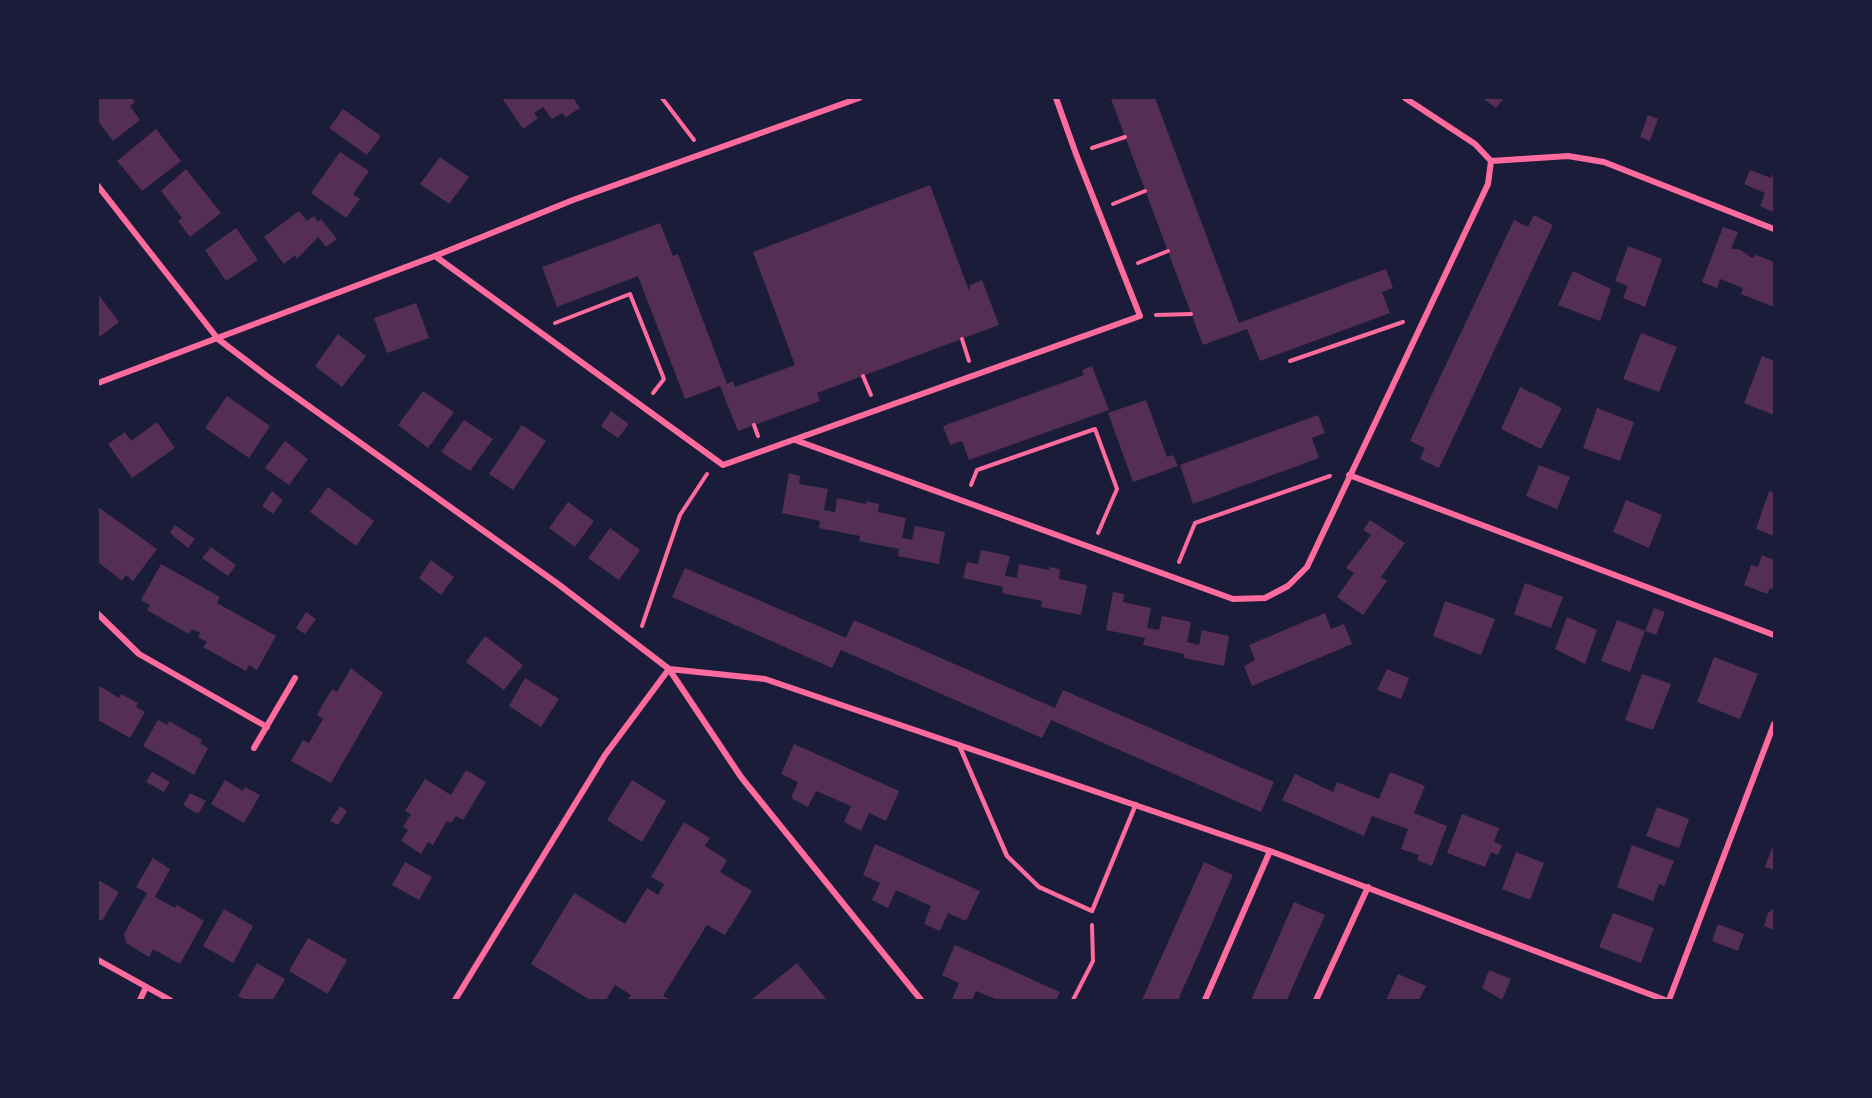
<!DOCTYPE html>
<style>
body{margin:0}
#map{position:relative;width:1872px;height:1098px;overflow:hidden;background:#1b1b3a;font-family:Roboto,sans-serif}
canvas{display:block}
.frame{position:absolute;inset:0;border:99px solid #1b1b3a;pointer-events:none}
</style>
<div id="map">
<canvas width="1872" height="1098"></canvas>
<div class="frame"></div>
</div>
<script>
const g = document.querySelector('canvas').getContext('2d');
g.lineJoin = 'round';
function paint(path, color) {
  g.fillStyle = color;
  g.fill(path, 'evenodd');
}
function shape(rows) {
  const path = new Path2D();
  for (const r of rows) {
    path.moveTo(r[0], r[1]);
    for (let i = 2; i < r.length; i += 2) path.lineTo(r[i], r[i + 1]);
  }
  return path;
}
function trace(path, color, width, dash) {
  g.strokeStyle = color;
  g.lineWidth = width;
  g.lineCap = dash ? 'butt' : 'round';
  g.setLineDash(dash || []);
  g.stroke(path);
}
paint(shape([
 [98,98,132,98,135,102,130,106,140,120,113,141,98,121],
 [502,98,573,98,580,108,566,117,562,113,552,119,543,107,534,113,538,118,523,129],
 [1114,98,1155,98,1239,323,1386,269,1393,288,1382,292,1390,313,1260,361,1247,329,1203,345,1111,99],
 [1482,98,1504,98,1496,108],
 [343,109,381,136,367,155,329,128],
 [1648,115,1658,119,1650,141,1640,137],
 [156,129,181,161,142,191,117,161],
 [340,152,369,171,353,194,360,199,346,218,311,193],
 [440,157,469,177,449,204,420,184],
 [186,169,221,213,190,237,178,221,182,218,161,191],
 [1750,170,1771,178,1774,171,1774,212,1760,206,1765,193,1744,184],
 [930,185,969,291,970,285,982,280,999,325,817,393,820,401,738,431,720,386,685,399,638,276,557,307,542,267,660,223,673,256,678,254,727,384,733,381,735,387,795,365,753,252],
 [299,211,307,221,314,216,318,222,321,219,337,239,326,247,318,237,297,259,295,255,284,264,264,237],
 [1534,215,1553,225,1439,468,1420,459,1425,448,1410,441,1514,220,1528,227],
 [1723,227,1738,232,1731,249,1739,249,1752,258,1756,255,1774,262,1774,307,1741,294,1743,288,1720,279,1717,288,1702,282],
 [236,228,258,260,226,281,205,250],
 [1628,246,1662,259,1645,307,1623,298,1628,286,1615,281],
 [1573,271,1611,289,1600,321,1558,305],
 [98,294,119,322,98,338],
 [416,303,429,338,387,353,374,318],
 [1641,333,1677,347,1659,392,1623,379],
 [338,334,366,356,342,387,315,366],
 [1762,356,1774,361,1774,415,1744,403],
 [1092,366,1109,410,969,460,962,441,950,445,943,426,1084,375,1082,370],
 [1520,387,1562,408,1541,449,1501,429],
 [423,391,454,412,428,448,398,425],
 [227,396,270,426,249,458,205,428],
 [1146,400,1167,457,1173,455,1178,466,1133,482,1108,413],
 [1597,408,1634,422,1620,461,1583,448],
 [611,411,629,424,618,438,601,426],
 [1318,415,1325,433,1312,438,1319,458,1193,504,1180,465],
 [464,420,493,439,470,471,441,452],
 [157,422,175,448,132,478,108,444,125,432,131,441],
 [522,425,546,441,513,490,489,474],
 [285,441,308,459,289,485,265,468],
 [1539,465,1570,477,1557,509,1526,496],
 [789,473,800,476,799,484,828,489,824,510,835,512,837,498,866,504,866,501,879,504,878,512,906,518,902,538,912,540,915,526,945,532,939,564,898,556,899,549,859,541,860,536,819,528,820,521,782,513],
 [328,487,374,521,356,546,310,512],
 [272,491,283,500,273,514,262,506],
 [1769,491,1774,493,1774,536,1756,529],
 [1626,500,1662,515,1649,548,1613,532],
 [568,502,594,521,575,547,549,528],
 [98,507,157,549,133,581,126,575,122,581,98,562],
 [1370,520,1405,543,1381,577,1387,581,1363,615,1337,597,1354,573,1346,568,1371,535,1363,530],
 [175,525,195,539,188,548,170,533],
 [610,528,640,550,619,580,588,558],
 [211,547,236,565,228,576,202,558],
 [981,550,1010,556,1005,576,1017,578,1019,564,1049,570,1049,567,1060,569,1059,579,1087,585,1081,615,1041,607,1042,601,1002,593,1003,587,963,578,967,562,978,564],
 [1762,555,1774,560,1774,590,1770,588,1767,594,1744,585,1751,565,1758,567],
 [431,560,454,577,441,595,419,578],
 [161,564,220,597,217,603,276,636,257,670,249,665,246,671,203,647,207,642,198,637,200,633,192,629,189,634,147,610,150,605,141,600],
 [685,568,846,638,854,620,1055,708,1063,690,1274,782,1261,812,1051,720,1042,738,841,650,832,668,672,597],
 [1525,583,1563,597,1551,628,1514,614],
 [1113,592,1124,594,1123,602,1151,608,1147,628,1159,630,1162,616,1191,622,1187,642,1199,645,1202,630,1229,636,1224,666,1184,658,1184,654,1143,645,1145,638,1106,630],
 [1445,601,1495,619,1481,655,1433,636],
 [1654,608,1665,612,1656,635,1645,631],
 [306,612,316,619,305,634,296,628],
 [1325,613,1331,629,1344,624,1352,644,1252,686,1244,666,1255,660,1249,645],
 [1567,617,1597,630,1585,664,1555,649],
 [1617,620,1645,631,1630,672,1601,661],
 [485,636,523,665,504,690,466,662],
 [1714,657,1758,674,1740,719,1697,702],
 [351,668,383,693,331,783,291,761,303,740,309,743,323,719,317,715,324,702,332,689,337,692],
 [1387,669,1409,678,1401,699,1377,690],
 [1642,674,1671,684,1653,730,1625,720],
 [525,678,559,699,541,727,509,706],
 [98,685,119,698,121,694,138,703,136,707,145,712,130,738,98,720],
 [158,720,167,725,169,721,202,740,200,743,208,748,194,775,143,746],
 [794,744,899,791,886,821,869,813,861,831,844,822,851,806,816,791,808,807,791,798,798,782,781,774],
 [466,770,486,782,463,820,456,816,451,823,447,821,433,845,428,842,421,854,401,841,408,830,403,827,411,814,405,811,425,779,451,795],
 [152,772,170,782,164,792,146,782],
 [1390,772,1425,786,1414,813,1447,826,1432,866,1417,860,1419,855,1401,849,1408,829,1372,816,1364,836,1282,800,1295,774,1333,792,1337,782,1379,799],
 [225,780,243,791,245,787,260,795,244,823,211,804],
 [632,780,666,801,642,842,607,820],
 [190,793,206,801,198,814,183,805],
 [340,806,347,811,338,825,330,821],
 [1657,807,1689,819,1679,848,1646,836],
 [1462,814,1499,828,1494,842,1502,845,1498,855,1491,852,1485,867,1447,853],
 [684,822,710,838,705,846,727,860,720,872,752,891,725,935,707,925,663,996,671,1000,627,1000,631,995,615,985,606,1000,590,1000,531,964,574,893,625,924,647,888,658,895,664,884,651,877],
 [1774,843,1774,870,1765,867],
 [875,844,980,891,966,921,948,913,940,931,924,924,931,906,896,890,888,908,872,900,880,883,863,875],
 [1632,845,1674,861,1664,886,1659,884,1653,901,1617,887],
 [1516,852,1544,863,1530,900,1502,889],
 [153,858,170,869,155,897,175,908,177,905,204,921,180,964,153,949,149,957,126,943,124,934,147,893,136,887],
 [405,862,432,877,419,900,392,885],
 [1204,862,1233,875,1213,921,1178,1000,1142,1000],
 [98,880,119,892,102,921,98,919],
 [1294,902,1325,915,1304,961,1287,1000,1251,1000],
 [1774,908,1774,930,1764,926,1768,913],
 [224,909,253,926,233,963,203,946],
 [1613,913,1654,928,1641,963,1599,947],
 [1718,924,1744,934,1738,951,1712,941],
 [308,938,347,960,328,994,289,971],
 [955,945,1060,992,1056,1000,998,1000,976,991,972,1000,952,999,959,983,942,975],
 [257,963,285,979,273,1000,246,1000,238,996],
 [797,963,827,1000,751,1000],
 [1489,970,1511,979,1502,1000,1482,988],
 [1398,974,1426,986,1419,1000,1386,1000]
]), '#542f53');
trace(shape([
 [662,98,694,140],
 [1092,148,1125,137],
 [1113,204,1145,191],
 [1138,263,1168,251],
 [1156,315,1191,314],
 [555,323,630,294,664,379,653,393],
 [962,339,969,361],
 [1290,361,1403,322],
 [863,376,871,395],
 [754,425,758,436],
 [971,485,977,470,1095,429,1117,489,1098,533],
 [1179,562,1195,523,1330,476],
 [642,626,680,515,707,474],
 [1073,1000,1093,961,1092,925]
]), '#ff6b9d', 4);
trace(shape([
 [959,745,1007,856,1039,887,1092,911,1136,804]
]), '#ff6b9d', 4.5);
trace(shape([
 [1405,98,1475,144,1491,161],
 [1491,161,1568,156,1604,162,1774,229],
 [98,186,218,339,268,377,558,584,669,669,741,777,921,1000],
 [435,256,723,465,1140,316,1076,154,1056,98],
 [98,383,435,256,573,200,859,98],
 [795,440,1233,599,1265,598,1288,586,1307,567,1488,184,1491,161],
 [1349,475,1774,635],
 [98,614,139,654,267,727],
 [669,669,765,679,1270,851,1665,1000],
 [254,748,295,678],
 [98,960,170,1000],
 [140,1000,146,987],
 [455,1000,605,755,669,669],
 [1205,1000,1270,851],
 [1316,1000,1368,887],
 [1669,1000,1774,724]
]), '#ff6b9d', 6);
</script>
